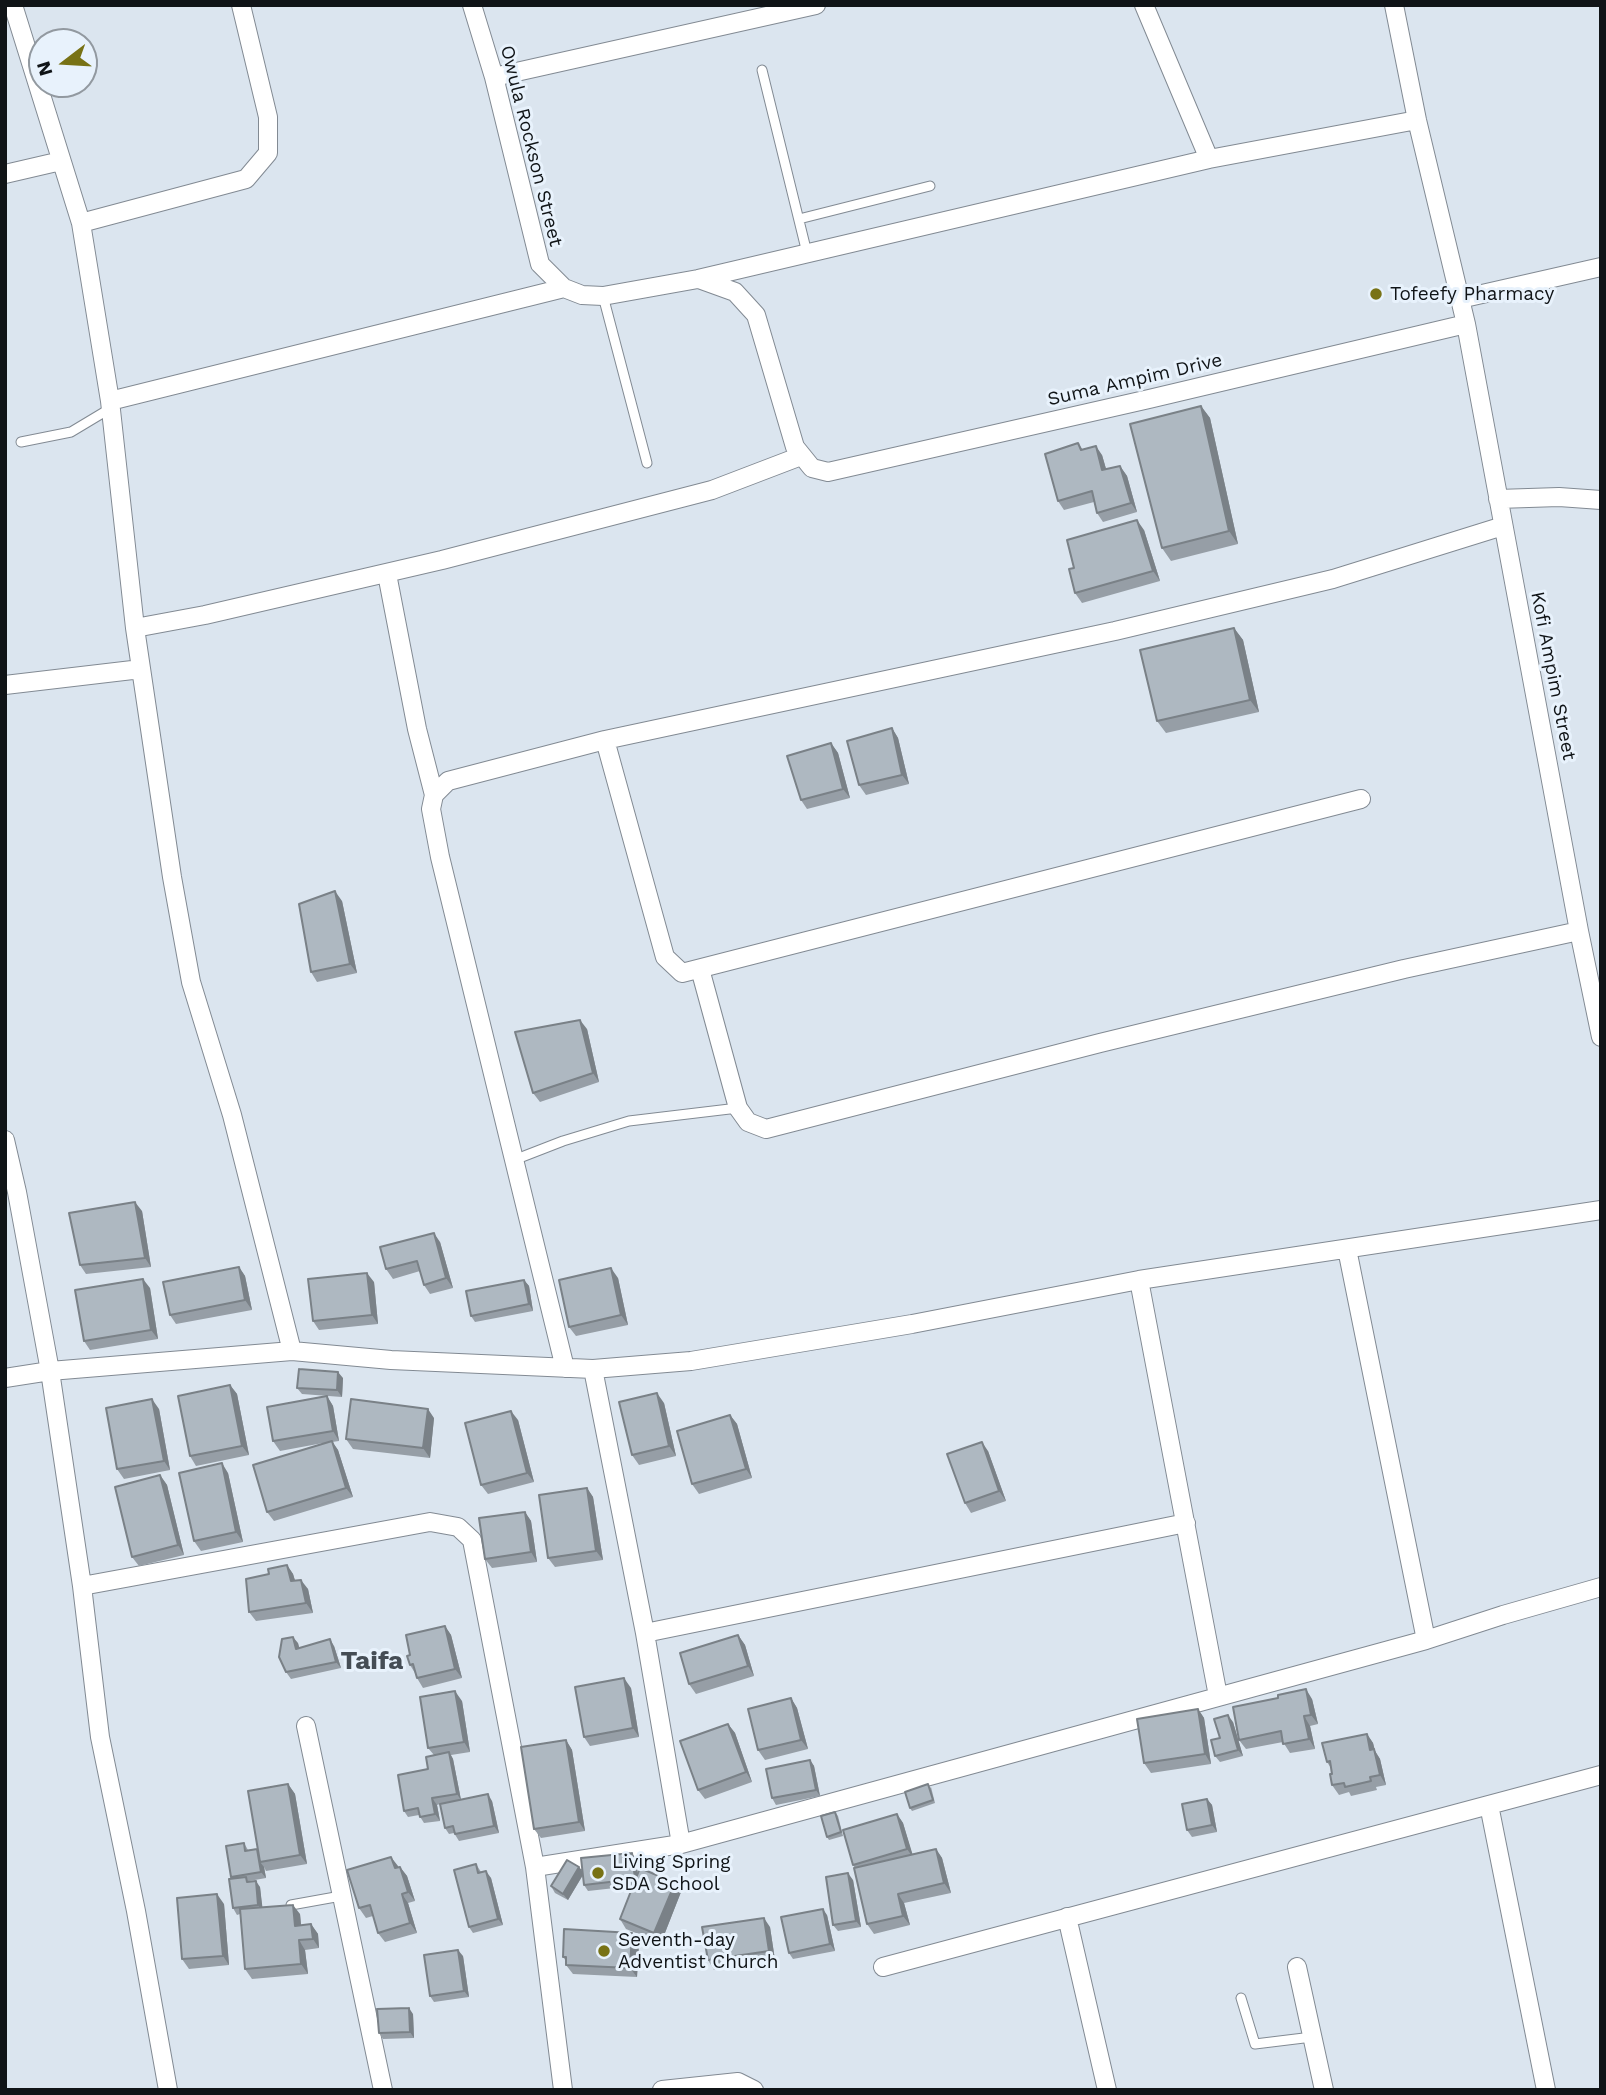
<!DOCTYPE html>
<style>
body{margin:0}
#map{position:relative;width:1606px;height:2095px;overflow:hidden;background:#dbe5ef;font-family:"Work Sans",sans-serif}
canvas{display:block}
.frame{position:absolute;inset:0;border:7px solid #101417;pointer-events:none}
.north{position:absolute;left:28px;top:28px;width:70px;height:70px;box-sizing:border-box;background:#e8f2fc;border:2px solid #9299a0;border-radius:50%;rotate:253deg;font-size:19px;font-weight:700;line-height:28px;text-align:center;color:#101417}
.north::after{content:'';display:block;margin:auto;width:24px;height:32px;background:#787215;clip-path:polygon(50% 0,100% 100%,50% 72%,0 100%)}
</style>
<div id="map">
<canvas width="1606" height="2095"></canvas>
<div class="frame"></div>
<div class="north">N</div>
</div>
<script>
const g = document.querySelector('canvas').getContext('2d');
g.lineJoin = 'round';
function shape(rows) {
  const path = new Path2D();
  for (const r of rows) {
    path.moveTo(r[0], r[1]);
    for (let i = 2; i < r.length; i += 2) path.lineTo(r[i], r[i + 1]);
  }
  return path;
}
function trace(path, color, width, dash) {
  g.strokeStyle = color;
  g.lineWidth = width;
  g.lineCap = dash ? 'butt' : 'round';
  g.setLineDash(dash || []);
  g.stroke(path);
}
function paint(path, color) {
  g.fillStyle = color;
  g.fill(path, 'evenodd');
}
function write(font, color, halo, rows, align = 'center') {
  g.font = font + ' "Work Sans",sans-serif';
  g.lineWidth = 6;
  g.setLineDash([]);
  g.textBaseline = 'middle';
  g.strokeStyle = halo;
  g.fillStyle = color;
  for (const [text, x, y, turn = 0] of rows) {
    g.save();
    g.translate(x, y);
    g.rotate((+turn || 0) * Math.PI / 180);
    g.textAlign = isNaN(turn) ? turn : align;
    if (halo) g.strokeText(text, 0, 0);
    g.fillText(text, 0, 0);
    g.restore();
  }
}
const service = shape([
 [762,70,807,253],
 [799,219,930,186],
 [603,296,647,463],
 [21,442,71,432,111,408],
 [514,1160,563,1141,629,1121,738,1108],
 [291,1905,341,1896],
 [1241,1998,1255,2044,1312,2037]
]);
const minor = shape([
 [13,5,81,223,110,401,135,628,172,877,191,982,232,1115,292,1351],
 [472,5,494,77,540,264,564,288],
 [1144,5,1209,159],
 [1394,5,1417,120,1466,324,1579,931,1601,1037],
 [494,77,816,5],
 [5,174,61,161],
 [81,223,246,179,268,153,268,117,241,5],
 [699,279,735,292,756,315,795,447,812,468,828,472,1149,399,1466,324],
 [1460,299,1601,267],
 [110,401,564,288,582,295,603,296,698,279,1209,159,1417,120],
 [1498,499,1559,497,1601,500],
 [387,574,417,729,434,795],
 [135,628,205,615,442,560,712,490,801,456],
 [5,685,141,669],
 [605,740,665,957,682,973,1361,799],
 [700,969,738,1108,748,1122,766,1129,1100,1043,1404,969,1579,931],
 [5,1140,17,1192,50,1371,82,1586,100,1737,136,1911,168,2090],
 [1347,1249,1426,1640],
 [1139,1280,1218,1696],
 [565,1368,440,857,431,809,434,795,448,781,605,740,1115,631,1333,579,1503,526],
 [593,1369,645,1633,681,1844],
 [5,1378,50,1371,292,1351,391,1360,593,1369,691,1361,912,1324,1139,1280,1601,1210],
 [82,1586,430,1522,458,1527,472,1540,535,1867,563,2090],
 [645,1633,1186,1523],
 [306,1726,383,2090],
 [1489,1805,1546,2090],
 [535,1867,681,1844,1426,1640,1503,1615,1601,1587],
 [1067,1917,1107,2090],
 [883,1967,1601,1775],
 [1297,1967,1324,2090],
 [662,2090,738,2082,754,2090]
]);
trace(service, '#828a93', 11);
trace(minor, '#828a93', 20);
trace(service, '#fff', 9);
trace(minor, '#fff', 18);
paint(shape([
 [1201,406,1210,418,1238,544,1171,561,1162,548],
 [1078,443,1083,450,1102,455,1106,469,1120,466,1127,476,1137,512,1103,522,1097,513,1094,502,1064,510,1058,501],
 [1144,530,1160,581,1082,603,1075,593,1074,568],
 [1234,628,1243,640,1259,712,1166,733,1157,721],
 [892,728,898,738,909,784,866,795,859,785],
 [831,743,838,753,850,798,807,809,801,800],
 [342,901,357,973,317,982,311,972],
 [587,1029,599,1082,540,1102,533,1093],
 [142,1211,151,1267,86,1274,80,1265],
 [440,1242,453,1288,430,1294,424,1285,420,1271,393,1279,386,1269],
 [239,1267,245,1276,252,1310,176,1324,170,1315],
 [618,1278,628,1325,576,1336,569,1327],
 [524,1280,529,1286,533,1311,475,1322,471,1316],
 [374,1282,378,1324,319,1330,313,1321],
 [150,1288,158,1339,90,1350,84,1341],
 [343,1378,342,1397,302,1394,297,1388],
 [230,1385,237,1394,249,1455,196,1466,190,1456],
 [327,1396,333,1406,339,1441,332,1442,338,1450,353,1497,274,1521,267,1512,323,1443,280,1451,273,1441],
 [664,1403,676,1456,639,1465,632,1455],
 [159,1409,170,1470,124,1479,117,1469],
 [730,1415,737,1424,752,1478,699,1494,692,1484],
 [434,1418,430,1458,353,1449,346,1439],
 [518,1420,534,1482,488,1494,481,1485],
 [988,1451,1006,1501,971,1513,965,1503],
 [228,1473,243,1542,201,1551,194,1541],
 [160,1475,167,1485,184,1555,139,1566,132,1557],
 [587,1488,593,1497,603,1560,555,1567,548,1558],
 [525,1512,531,1521,537,1562,492,1568,485,1559],
 [287,1565,293,1574,295,1581,308,1589,313,1613,256,1621,249,1612,269,1574],
 [445,1626,451,1635,462,1678,423,1688,417,1678,415,1673,410,1665,410,1655],
 [738,1635,745,1645,754,1676,696,1694,689,1684],
 [298,1643,299,1648,334,1646,341,1668,291,1679,286,1672],
 [631,1688,639,1737,590,1746,584,1737],
 [791,1698,797,1708,808,1749,765,1760,758,1750],
 [1312,1699,1318,1724,1310,1726,1315,1749,1290,1753,1283,1742,1246,1749,1239,1740],
 [462,1701,470,1752,451,1755,453,1759,461,1800,492,1801,499,1833,459,1841,454,1833,449,1834,445,1828,440,1804,437,1805,440,1821,424,1823,419,1815,408,1817,404,1811,428,1769,434,1755,428,1748],
 [1198,1709,1204,1718,1211,1764,1151,1773,1144,1763],
 [1233,1722,1243,1756,1220,1762,1215,1756,1220,1738],
 [728,1724,735,1733,752,1782,705,1799,698,1790],
 [1367,1734,1373,1743,1375,1751,1380,1759,1386,1785,1376,1787,1377,1790,1351,1796,1349,1792,1339,1795,1332,1785,1331,1768,1327,1762],
 [566,1740,572,1750,585,1831,541,1838,534,1829],
 [810,1760,814,1766,820,1796,776,1805,772,1798],
 [288,1784,295,1794,307,1864,266,1871,264,1867,266,1878,249,1881,260,1887,262,1907,300,1914,301,1925,311,1924,318,1934,319,1948,305,1950,308,1974,252,1979,245,1969,240,1914,237,1915,233,1908,232,1879,231,1877,244,1843,248,1850,257,1849],
 [931,1787,935,1803,912,1811,910,1808],
 [1207,1799,1212,1805,1217,1832,1192,1837,1187,1830],
 [835,1812,838,1816,843,1836,829,1840,827,1837],
 [897,1814,903,1823,912,1854,936,1849,942,1858,951,1893,904,1903,910,1925,874,1934,867,1924,855,1868,853,1865],
 [636,1859,638,1874,681,1892,661,1943,626,1929,620,1919,633,1886,588,1891,584,1885,583,1875,568,1900,555,1893,551,1886,579,1867,582,1871],
 [476,1864,481,1872,491,1878,503,1925,473,1933,469,1927],
 [398,1867,400,1867,407,1876,415,1901,408,1903,417,1933,385,1942,378,1933,373,1916,366,1918,359,1908],
 [853,1880,861,1927,838,1931,833,1925],
 [224,1904,229,1965,189,1969,182,1959],
 [827,1915,835,1951,793,1959,789,1953],
 [770,1927,775,1960,714,1970,708,1960],
 [639,1942,637,1977,573,1974,566,1965,566,1961,563,1957],
 [463,1956,469,1997,434,2002,430,1996],
 [413,2014,414,2038,383,2039,379,2033]
]), '#969ea6');
paint(shape([
 [1201,406,1210,418,1238,544,1229,531],
 [1096,446,1102,455,1109,479,1102,470],
 [1120,466,1127,476,1137,512,1131,503],
 [1137,520,1144,530,1160,581,1153,571],
 [1234,628,1243,640,1259,712,1250,700],
 [892,728,898,738,909,784,902,775],
 [831,743,838,753,850,798,843,789],
 [335,891,342,901,357,973,350,964],
 [580,1020,587,1029,599,1082,593,1073],
 [135,1202,142,1211,151,1267,145,1258],
 [434,1233,440,1242,453,1288,446,1278],
 [239,1267,245,1276,252,1310,245,1300],
 [611,1268,618,1278,628,1325,621,1315],
 [367,1273,374,1282,378,1324,372,1315],
 [143,1279,150,1288,158,1339,151,1330],
 [524,1280,529,1286,533,1311,529,1304],
 [338,1372,343,1378,342,1397,337,1390],
 [230,1385,237,1394,249,1455,242,1446],
 [657,1393,664,1403,676,1456,669,1446],
 [327,1396,333,1406,339,1441,333,1431],
 [152,1399,159,1409,170,1470,164,1461],
 [428,1409,434,1418,430,1458,423,1448],
 [511,1411,518,1420,534,1482,527,1473],
 [730,1415,737,1424,752,1478,746,1469],
 [332,1441,338,1450,353,1497,346,1488],
 [982,1442,988,1451,1006,1501,999,1491],
 [222,1463,228,1473,243,1542,236,1532],
 [160,1475,167,1485,184,1555,178,1545],
 [587,1488,593,1497,603,1560,596,1551],
 [525,1512,531,1521,537,1562,531,1552],
 [287,1565,293,1574,298,1590,291,1581],
 [301,1580,308,1589,313,1613,306,1603],
 [445,1626,451,1635,462,1678,455,1669],
 [738,1635,745,1645,754,1676,748,1666],
 [293,1637,298,1643,301,1655,296,1649],
 [330,1639,334,1646,341,1668,336,1662],
 [624,1678,631,1688,639,1737,633,1728],
 [1306,1689,1312,1699,1318,1724,1311,1715],
 [455,1691,462,1701,470,1752,464,1742],
 [791,1698,797,1708,808,1749,801,1740],
 [1198,1709,1204,1718,1211,1764,1205,1754],
 [1228,1715,1233,1722,1243,1756,1238,1750],
 [1304,1716,1310,1726,1315,1749,1309,1739],
 [728,1724,735,1733,752,1782,746,1772],
 [1367,1734,1373,1743,1375,1751,1380,1759,1386,1785,1380,1775,1370,1750],
 [566,1740,572,1750,585,1831,579,1822],
 [449,1752,453,1759,461,1800,457,1794],
 [810,1760,814,1766,820,1796,816,1790],
 [288,1784,295,1794,307,1864,300,1855],
 [488,1794,492,1801,499,1833,494,1826],
 [432,1798,437,1805,440,1821,435,1814],
 [1207,1799,1212,1805,1217,1832,1212,1825],
 [897,1814,903,1823,914,1859,907,1849],
 [257,1849,260,1862,264,1867,266,1878,261,1872],
 [936,1849,942,1858,951,1893,944,1883],
 [632,1853,636,1859,639,1886,635,1879],
 [391,1857,398,1866,402,1878,395,1868],
 [400,1867,407,1876,415,1901,408,1892],
 [579,1867,584,1873,568,1900,563,1894],
 [486,1871,491,1878,503,1925,498,1919],
 [848,1873,853,1880,861,1927,856,1921],
 [256,1881,260,1887,263,1912,258,1905],
 [675,1883,681,1892,661,1943,654,1933],
 [217,1894,224,1904,229,1965,223,1956],
 [402,1894,408,1903,417,1933,410,1923],
 [898,1894,904,1903,910,1925,903,1916],
 [293,1905,300,1914,302,1935,295,1926],
 [823,1909,827,1915,835,1951,830,1944],
 [764,1918,770,1927,775,1960,769,1951],
 [311,1924,318,1934,319,1948,313,1939],
 [632,1933,639,1942,637,1977,630,1968],
 [299,1940,305,1950,308,1974,301,1964],
 [458,1950,463,1956,469,1997,464,1991],
 [409,2008,413,2014,414,2038,410,2032]
]), '#7a8187');
const building = shape([
 [1201,406,1229,531,1162,548,1130,424,1201,406],
 [1078,443,1081,450,1096,446,1102,470,1120,466,1131,503,1097,513,1092,491,1058,501,1045,454,1078,443],
 [1137,520,1153,571,1075,593,1069,569,1074,568,1067,540,1137,520],
 [1234,628,1250,700,1157,721,1140,650,1234,628],
 [892,728,902,775,859,785,847,741,892,728],
 [831,743,843,789,801,800,787,756,831,743],
 [335,891,350,964,311,972,299,904,335,891],
 [580,1020,593,1073,533,1093,515,1032,580,1020],
 [135,1202,145,1258,80,1265,69,1213,135,1202],
 [434,1233,446,1278,424,1285,417,1261,386,1269,380,1247,434,1233],
 [239,1267,245,1300,170,1315,163,1282,239,1267],
 [611,1268,621,1315,569,1327,559,1280,611,1268],
 [367,1273,372,1315,313,1321,308,1279,367,1273],
 [143,1279,151,1330,84,1341,75,1290,143,1279],
 [524,1280,529,1304,471,1316,466,1291,524,1280],
 [299,1369,338,1372,337,1390,297,1388,299,1369],
 [230,1385,242,1446,190,1456,178,1396,230,1385],
 [657,1393,669,1446,632,1455,619,1402,657,1393],
 [327,1396,333,1431,273,1441,267,1407,327,1396],
 [152,1399,164,1461,117,1469,106,1408,152,1399],
 [351,1399,428,1409,423,1448,346,1439,351,1399],
 [511,1411,527,1473,481,1485,465,1423,511,1411],
 [730,1415,746,1469,692,1484,677,1431,730,1415],
 [332,1441,346,1488,267,1512,253,1465,332,1441],
 [982,1442,999,1491,965,1503,947,1454,982,1442],
 [222,1463,236,1532,194,1541,179,1473,222,1463],
 [160,1475,178,1545,132,1557,115,1487,160,1475],
 [587,1488,596,1551,548,1558,539,1495,587,1488],
 [525,1512,531,1552,485,1559,479,1518,525,1512],
 [287,1565,291,1581,301,1580,306,1603,249,1612,246,1579,269,1574,268,1569,287,1565],
 [445,1626,455,1669,417,1678,413,1664,410,1665,407,1656,410,1655,406,1635,445,1626],
 [738,1635,748,1666,689,1684,680,1653,738,1635],
 [293,1637,296,1649,330,1639,336,1662,286,1672,279,1657,282,1639,293,1637],
 [624,1678,633,1728,584,1737,575,1687,624,1678],
 [1306,1689,1311,1715,1304,1716,1309,1739,1283,1744,1281,1731,1239,1740,1233,1707,1278,1698,1278,1695,1306,1689],
 [455,1691,464,1742,428,1748,420,1697,455,1691],
 [791,1698,801,1740,758,1750,748,1709,791,1698],
 [1198,1709,1205,1754,1144,1763,1137,1719,1198,1709],
 [1228,1715,1238,1750,1215,1756,1211,1740,1220,1738,1214,1719,1228,1715],
 [728,1724,746,1772,698,1790,680,1741,728,1724],
 [1367,1734,1370,1750,1374,1749,1380,1775,1370,1777,1371,1781,1345,1787,1344,1783,1332,1785,1330,1774,1332,1774,1330,1761,1327,1762,1322,1743,1367,1734],
 [566,1740,579,1822,534,1829,521,1747,566,1740],
 [449,1752,457,1794,432,1798,435,1814,420,1817,418,1808,404,1811,398,1775,428,1769,426,1757,449,1752],
 [810,1760,816,1790,772,1798,766,1769,810,1760],
 [288,1784,300,1855,260,1862,248,1791,288,1784],
 [928,1784,933,1800,910,1808,905,1792,928,1784],
 [488,1794,494,1826,455,1834,453,1826,445,1828,440,1804,488,1794],
 [1207,1799,1212,1825,1187,1830,1182,1804,1207,1799],
 [835,1812,841,1832,827,1837,821,1816,835,1812],
 [897,1814,907,1849,853,1865,843,1830,897,1814],
 [244,1843,245,1851,257,1849,261,1872,231,1877,226,1846,244,1843],
 [936,1849,944,1883,898,1894,903,1916,867,1924,854,1868,936,1849],
 [632,1853,635,1879,584,1885,581,1858,632,1853],
 [391,1857,395,1868,400,1867,408,1892,402,1894,410,1923,378,1933,370,1905,359,1908,347,1870,391,1857],
 [567,1860,579,1867,563,1894,551,1886,567,1860],
 [476,1864,478,1873,486,1871,498,1919,469,1927,454,1870,476,1864],
 [640,1868,675,1883,654,1933,620,1919,640,1868],
 [848,1873,856,1921,833,1925,826,1877,848,1873],
 [246,1877,247,1882,256,1881,258,1905,233,1908,229,1879,246,1877],
 [217,1894,223,1956,182,1959,177,1898,217,1894],
 [293,1905,295,1926,311,1924,313,1939,299,1940,301,1964,245,1969,240,1909,293,1905],
 [823,1909,830,1944,789,1953,781,1917,823,1909],
 [764,1918,769,1951,708,1960,702,1927,764,1918],
 [564,1929,632,1933,630,1968,566,1965,566,1957,563,1957,564,1929],
 [458,1950,464,1991,430,1996,424,1955,458,1950],
 [409,2008,410,2032,379,2033,377,2009,409,2008]
]);
paint(building, '#aeb8c1');
trace(building, '#7a8187', 2);
for (const [x, y, r, color] of [
 [1376,294,7,"#787215"],
 [598,1873,7,"#787215"],
 [604,1951,7,"#787215"]
]) {
  const dot = new Path2D();
  dot.arc(x, y, r, 0, 2 * Math.PI);
  g.fillStyle = color;
  g.fill(dot);
  trace(dot, '#e8f2fc', 2.5);
}
write('19px', '#101417', '#e8f2fc', [
 ["Owula Rockson Street",531,146,76],
 ["Suma Ampim Drive",1135,380,-13],
 ["Kofi Ampim Street",1553,676,79]
]);
write('19px', '#101417', '#e8f2fc', [
 ["Tofeefy Pharmacy",1390,294],
 ["Living Spring",612,1862],
 ["SDA School",612,1884],
 ["Seventh-day",618,1940],
 ["Adventist Church",618,1962]
], 'left');
write('bold 26px', '#454d55', '#e8f2fc', [
 ["Taifa",372,1661]
]);
</script>
